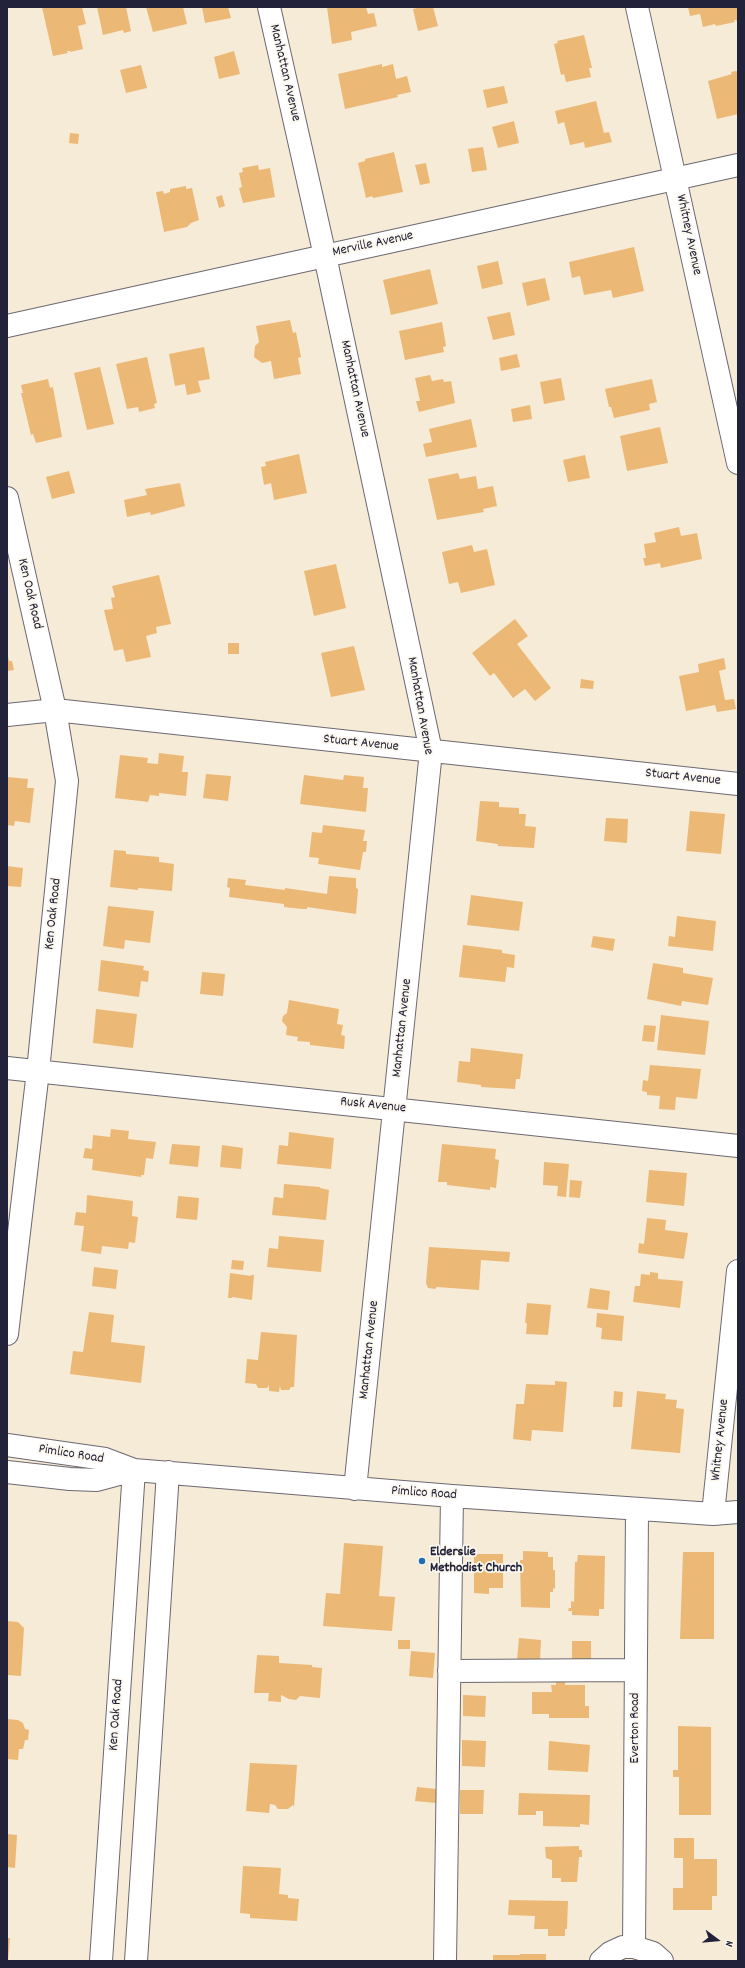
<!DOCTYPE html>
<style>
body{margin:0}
#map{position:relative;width:745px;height:1968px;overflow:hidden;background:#f6ebd6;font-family:Dekko,sans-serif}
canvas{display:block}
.frame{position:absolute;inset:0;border:8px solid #22223b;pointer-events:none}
.north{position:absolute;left:697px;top:1920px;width:40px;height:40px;-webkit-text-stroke:3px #fbf7ec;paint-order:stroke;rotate:106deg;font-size:11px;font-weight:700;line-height:16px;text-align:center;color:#22223b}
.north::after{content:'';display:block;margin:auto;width:14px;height:18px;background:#22223b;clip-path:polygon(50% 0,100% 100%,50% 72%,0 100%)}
</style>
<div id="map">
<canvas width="745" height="1968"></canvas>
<div class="frame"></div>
<div class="north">N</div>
</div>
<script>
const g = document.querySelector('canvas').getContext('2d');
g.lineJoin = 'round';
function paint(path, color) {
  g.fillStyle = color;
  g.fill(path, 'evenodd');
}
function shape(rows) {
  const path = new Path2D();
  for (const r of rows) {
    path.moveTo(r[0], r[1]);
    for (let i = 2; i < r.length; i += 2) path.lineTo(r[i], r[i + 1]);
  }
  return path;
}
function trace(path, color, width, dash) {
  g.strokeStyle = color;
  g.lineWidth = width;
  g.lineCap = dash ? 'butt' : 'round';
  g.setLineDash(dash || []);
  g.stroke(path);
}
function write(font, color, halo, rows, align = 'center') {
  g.font = font + ' Dekko,sans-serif';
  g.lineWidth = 3.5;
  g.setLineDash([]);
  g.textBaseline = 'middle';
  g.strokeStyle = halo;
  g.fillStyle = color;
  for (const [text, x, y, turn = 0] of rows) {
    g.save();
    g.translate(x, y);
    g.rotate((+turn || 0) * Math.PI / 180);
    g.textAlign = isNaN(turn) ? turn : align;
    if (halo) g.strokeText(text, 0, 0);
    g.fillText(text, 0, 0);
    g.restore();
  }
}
paint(shape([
 [42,7,82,7,86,24,78,26,83,49,70,52,70,51,67,51,68,53,53,56],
 [97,7,126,7,131,31,124,33,123,30,103,35],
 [146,7,183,7,187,24,153,32],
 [202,7,228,7,231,18,205,23],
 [327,7,366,7,368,14,374,13,377,26,351,32,352,40,332,44],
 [421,7,433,7,438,26,418,31,413,9],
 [688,7,738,7,738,23,736,20,734,20,735,22,716,26,715,24,703,27,700,14,690,16],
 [584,35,592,68,589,68,591,77,566,82,564,74,561,75,554,44,558,43,557,41],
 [234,51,240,74,219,79,214,57],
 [382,64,382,67,393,64,396,79,407,76,411,92,397,95,398,97,345,109,338,74],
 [141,65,147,88,126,93,120,70],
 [736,71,738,72,738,114,717,119,708,81,732,74,731,72],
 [504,86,508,103,487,108,483,90],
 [596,101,604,133,609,132,612,142,585,148,584,142,570,145,564,122,558,124,555,111],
 [514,121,519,143,498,148,492,127],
 [70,133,79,134,78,144,69,143],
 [483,147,487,170,472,172,468,149],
 [394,152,403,192,373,198,372,196,366,198,358,163,365,161,365,159],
 [426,163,430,183,420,185,415,165],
 [258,165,259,170,270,168,275,197,243,203,239,188,242,187,239,173,243,172,242,168],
 [186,186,186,189,192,188,199,220,191,223,187,227,164,232,156,192,163,191,164,194,170,192,170,189],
 [222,195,225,206,219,208,216,197],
 [634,247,644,291,613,298,611,290,584,295,580,276,572,278,569,262],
 [498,261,503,284,482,289,477,266],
 [430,269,438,304,391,315,383,280],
 [545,278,550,300,527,306,522,283],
 [510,312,515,335,493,340,487,317],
 [290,320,293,333,296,332,301,357,298,358,301,374,274,379,271,361,262,363,254,357,255,346,259,342,256,326],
 [442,322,446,346,443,347,444,352,405,360,399,331],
 [204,347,210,379,198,381,201,392,187,395,185,384,175,386,169,354],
 [517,354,520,367,501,371,499,358],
 [147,357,157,403,154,404,155,408,139,412,138,407,127,409,116,364],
 [100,367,114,424,87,430,74,373],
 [430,375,432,381,443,379,444,382,451,381,455,403,419,412,416,401,420,401,415,378],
 [561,378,565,400,544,404,540,382],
 [48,379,50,388,53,387,62,437,36,443,33,434,31,435,21,393,23,393,21,385],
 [652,379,657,402,649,404,650,410,614,418,611,407,609,407,605,389],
 [530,405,532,419,513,422,511,409],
 [471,419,477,447,426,457,423,444,432,442,429,429],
 [660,427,668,463,627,471,620,436],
 [299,454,307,493,274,500,271,483,264,485,261,467,266,466,265,462],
 [585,455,590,478,568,482,563,460],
 [69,471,75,493,52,499,46,477],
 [458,473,460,479,476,476,478,489,493,486,497,506,483,509,484,512,437,520,428,479],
 [180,483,185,506,151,515,150,512,127,517,124,500,147,495,145,489],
 [679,527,681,536,697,533,702,559,661,568,660,563,645,566,643,558,646,558,644,544,656,542,654,533],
 [472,545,474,552,487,549,495,585,461,593,458,582,449,584,442,552],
 [336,564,346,608,314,616,304,571],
 [159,575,171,624,156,627,157,633,146,636,151,657,126,662,123,649,114,651,104,610,113,609,111,598,115,597,112,586],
 [515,619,528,636,517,644,551,688,535,701,525,689,513,698,494,673,490,676,472,653],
 [228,643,239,643,239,654,228,654],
 [354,646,365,690,331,697,321,653],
 [8,657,9,661,12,661,14,670,7,671],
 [724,658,726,669,719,671,725,700,734,699,736,709,717,712,715,705,686,711,679,676,699,672,698,664],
 [581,679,594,681,593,689,580,688],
 [159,753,184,756,182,772,188,772,186,796,159,793,159,796,150,795,148,802,115,798,120,755,148,758,147,763,158,764],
 [206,774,231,776,228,801,203,798],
 [304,775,343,780,344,775,364,777,363,788,368,788,366,812,300,804],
 [7,777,28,779,27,788,34,788,30,823,15,821,14,826,7,825],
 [480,801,499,802,499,807,519,808,519,814,526,814,525,826,536,827,534,848,498,846,498,844,476,841],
 [690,811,725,814,721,854,686,851],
 [606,818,628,819,627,843,604,841],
 [323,825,365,830,363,841,367,841,366,852,363,852,360,870,318,864,319,858,309,857,312,832,322,833],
 [114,850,126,851,126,854,159,857,159,862,174,864,172,891,138,888,138,890,110,887],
 [7,866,23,868,21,887,7,886],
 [329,876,356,878,356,888,358,889,356,914,307,907,307,909,302,909,284,907,284,904,229,897,230,888,227,887,228,878,246,880,245,885,285,890,285,888,327,894],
 [471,895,523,902,519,931,467,925],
 [108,906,154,911,150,943,125,940,124,949,103,946],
 [677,916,716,921,713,951,668,946,669,936,675,937],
 [593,936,615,939,613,951,591,947],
 [463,945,502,950,502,953,515,955,514,968,507,967,505,982,459,977],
 [101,960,144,966,143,970,149,971,148,982,141,981,139,997,98,991],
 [653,963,683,968,683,973,713,978,708,1005,682,1001,681,1006,647,999],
 [202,972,225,974,223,996,200,994],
 [289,1000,339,1009,337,1024,343,1025,341,1035,345,1036,344,1049,310,1045,310,1042,297,1041,298,1037,286,1035,287,1027,282,1021,283,1016,287,1013],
 [96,1009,137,1014,133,1048,93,1043],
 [661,1015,709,1021,705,1055,657,1050],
 [644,1025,656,1026,654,1042,642,1041],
 [471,1048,523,1054,520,1079,516,1079,515,1089,481,1087,481,1085,457,1082,459,1061,470,1062],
 [650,1065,701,1069,697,1099,676,1097,675,1110,659,1109,660,1096,647,1095,647,1092,642,1091,643,1080,648,1081],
 [111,1129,129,1131,128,1139,156,1142,153,1159,146,1158,144,1175,141,1175,141,1177,92,1170,93,1159,83,1158,85,1148,92,1149,93,1135,110,1137],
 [289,1132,334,1138,331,1169,277,1164,279,1145,288,1146],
 [172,1144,200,1146,198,1167,169,1164],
 [442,1144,496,1149,495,1159,499,1160,496,1188,490,1187,490,1190,447,1185,447,1182,438,1182],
 [222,1145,243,1148,241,1169,220,1167],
 [544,1162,569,1164,566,1197,557,1196,558,1186,543,1185],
 [649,1170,687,1173,684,1206,646,1202],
 [570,1180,582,1181,580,1198,569,1197],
 [284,1184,320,1187,320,1188,329,1190,326,1220,272,1215,274,1197,283,1198],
 [87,1195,133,1201,132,1216,138,1217,135,1243,129,1242,128,1249,102,1246,101,1254,81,1251,84,1226,74,1225,76,1212,86,1213],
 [178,1196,199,1198,197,1220,176,1218],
 [647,1218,666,1220,665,1230,688,1233,684,1259,638,1253,639,1243,644,1244],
 [279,1236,324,1240,321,1272,267,1267,269,1248,278,1249],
 [429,1247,510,1252,509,1262,481,1260,479,1290,437,1287,435,1289,428,1288,426,1283],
 [232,1260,244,1261,243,1270,231,1269],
 [94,1267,118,1270,116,1289,92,1286],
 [650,1272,658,1273,658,1279,683,1281,680,1308,633,1302,635,1286,640,1286,641,1274,650,1275],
 [230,1273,251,1276,251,1275,254,1275,252,1300,232,1297,232,1298,228,1298],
 [590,1288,610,1291,608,1310,587,1308],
 [527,1303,551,1305,548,1335,526,1334,527,1323,525,1323],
 [89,1312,114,1315,111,1342,145,1346,141,1383,70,1374,73,1351,83,1352],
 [597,1313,624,1316,622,1341,601,1339,602,1328,596,1327],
 [261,1332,297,1335,294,1387,291,1387,289,1390,281,1390,280,1386,279,1392,269,1391,269,1385,267,1388,258,1388,256,1384,245,1383,247,1359,258,1360],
 [555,1381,567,1382,563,1432,532,1430,531,1441,513,1439,516,1404,524,1404,526,1384,555,1385],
 [614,1391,623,1392,622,1407,613,1407],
 [637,1391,666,1394,665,1399,677,1400,676,1408,684,1409,680,1453,631,1449],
 [344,1543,383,1546,379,1596,395,1597,392,1631,323,1626,326,1593,340,1594],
 [523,1551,548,1552,548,1557,553,1557,553,1570,555,1570,555,1589,553,1588,553,1592,550,1592,550,1608,521,1607,520,1560,523,1560],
 [683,1552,714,1552,714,1639,680,1639],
 [476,1554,503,1554,503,1588,489,1588,489,1594,474,1593,474,1556],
 [578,1555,605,1556,604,1609,599,1609,599,1616,572,1615,572,1611,568,1611,569,1608,571,1608,571,1601,574,1602,575,1562,577,1562],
 [7,1621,18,1622,24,1628,21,1676,7,1675],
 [519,1638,541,1640,540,1661,517,1660],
 [398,1640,410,1640,410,1649,398,1649],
 [572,1641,591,1641,591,1660,572,1660],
 [411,1651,435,1653,433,1678,409,1676],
 [257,1655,279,1656,279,1663,312,1665,312,1667,322,1668,320,1698,300,1696,296,1700,289,1699,281,1695,281,1702,268,1701,269,1693,254,1693],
 [556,1682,565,1682,565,1685,585,1685,585,1706,589,1706,589,1718,549,1718,549,1714,532,1714,532,1692,552,1692,551,1685,556,1685],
 [463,1695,486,1696,485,1717,463,1716],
 [7,1719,18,1720,23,1723,25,1729,29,1730,28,1740,25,1740,23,1749,19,1749,18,1760,7,1759],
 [678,1726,711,1727,711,1815,679,1815,679,1777,673,1777,673,1770,678,1770],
 [462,1740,486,1741,485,1767,462,1766],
 [549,1741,590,1745,588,1772,548,1770],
 [250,1763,297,1765,294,1807,293,1805,288,1809,278,1809,275,1805,270,1804,269,1813,246,1811],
 [417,1787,437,1789,436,1803,415,1801],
 [460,1790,484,1790,483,1814,460,1814],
 [519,1793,590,1795,589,1825,580,1824,580,1827,543,1826,543,1811,536,1811,536,1815,518,1815],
 [7,1834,17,1835,15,1868,7,1867],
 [674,1838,694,1838,694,1859,717,1859,717,1896,712,1896,712,1910,673,1910,673,1888,683,1888,683,1858,674,1858],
 [579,1846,579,1850,582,1850,582,1857,579,1857,577,1882,561,1882,561,1878,552,1878,552,1860,546,1858,545,1847],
 [243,1866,281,1868,279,1894,288,1895,288,1898,299,1899,297,1921,250,1918,250,1914,240,1913],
 [509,1900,568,1901,567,1929,565,1929,565,1936,548,1936,548,1929,534,1929,535,1916,508,1915],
 [7,1938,10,1938,8,1961,7,1961],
 [520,1954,546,1954,546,1961,493,1961,493,1955,520,1955]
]), '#ecb876');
const minor = shape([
 [269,7,325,256,431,751,355,1489],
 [637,7,738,463],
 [7,326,738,165],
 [7,498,55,710,67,781,38,1071,7,1334],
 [7,715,55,710,738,784],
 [7,1068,738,1146],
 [7,1445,105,1459,134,1470,452,1496,713,1514,738,1512],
 [7,1472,70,1479,97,1480,134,1470],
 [713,1514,738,1271],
 [449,1671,636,1670],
 [634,1947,637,1509],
 [101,1961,134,1470],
 [136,1961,168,1472],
 [445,1961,452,1496],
 [601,1961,610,1953,623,1947,634,1947,653,1953,662,1961]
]);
trace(minor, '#6c6871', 24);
trace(minor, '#fff', 22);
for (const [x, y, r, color] of [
 [422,1561,4,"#1f6fb2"]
]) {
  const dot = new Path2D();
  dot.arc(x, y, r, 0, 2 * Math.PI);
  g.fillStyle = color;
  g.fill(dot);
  trace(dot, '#fbf7ec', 1.5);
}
write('14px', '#22223b', '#fbf7ec', [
 ["Manhattan Avenue",284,73,77],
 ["Whitney Avenue",688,235,78],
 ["Merville Avenue",373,245,-12],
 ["Manhattan Avenue",354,389,78],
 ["Ken Oak Road",29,594,77],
 ["Manhattan Avenue",419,706,80],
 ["Stuart Avenue",361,744,6],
 ["Stuart Avenue",683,778,6],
 ["Ken Oak Road",54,914,-84],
 ["Manhattan Avenue",403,1028,-84],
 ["Rusk Avenue",373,1106,6],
 ["Manhattan Avenue",370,1350,-84],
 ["Whitney Avenue",721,1440,-84],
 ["Pimlico Road",71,1455,9],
 ["Pimlico Road",424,1494,4],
 ["Ken Oak Road",117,1715,-86],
 ["Everton Road",636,1728,-90]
]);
write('bold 14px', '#22223b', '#fbf7ec', [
 ["Elderslie",430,1553],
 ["Methodist Church",430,1569]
], 'left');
</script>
